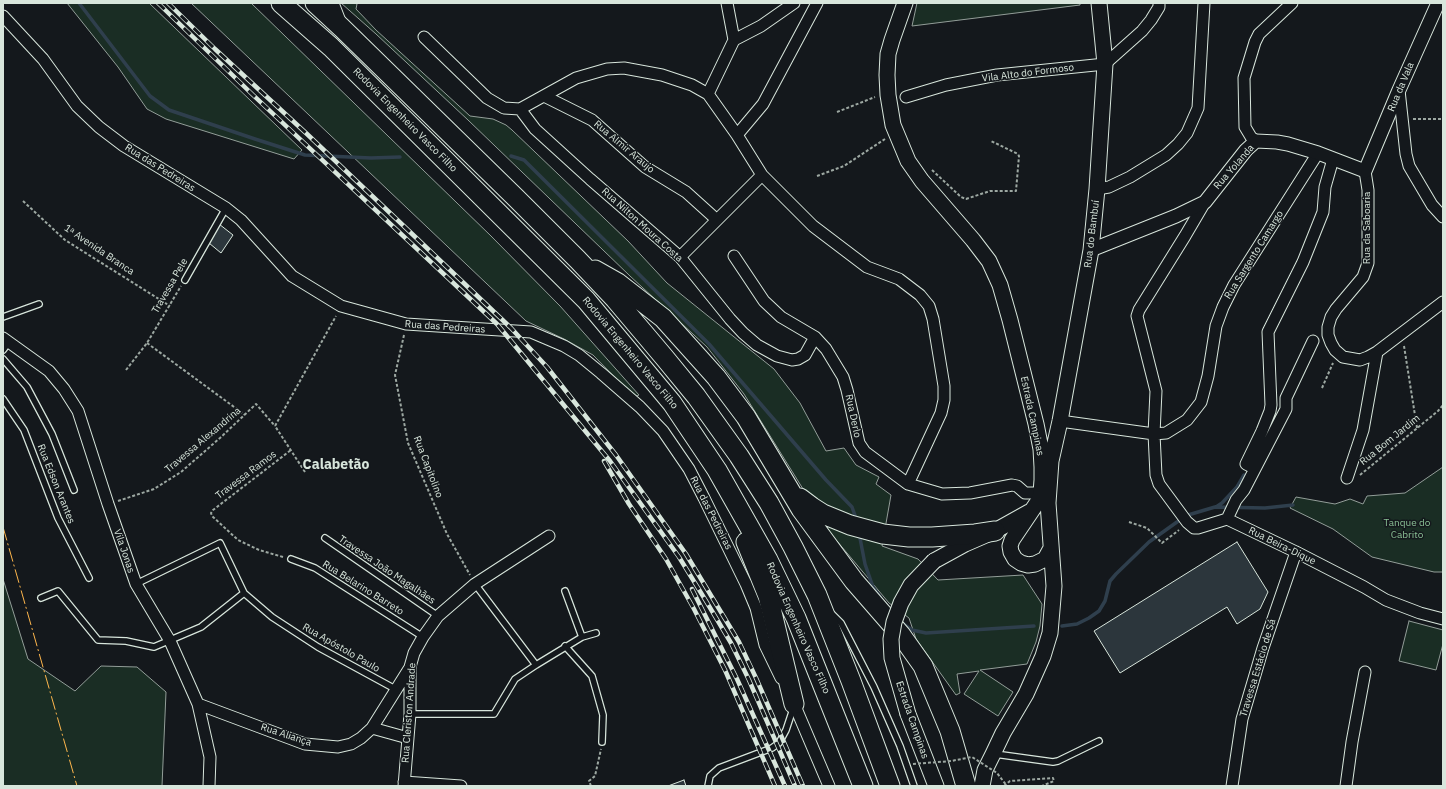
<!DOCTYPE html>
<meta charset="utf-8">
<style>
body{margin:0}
#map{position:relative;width:1446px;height:789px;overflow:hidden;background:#14181c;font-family:"IBM Plex Sans",sans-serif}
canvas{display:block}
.frame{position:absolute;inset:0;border:4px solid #d8e6dc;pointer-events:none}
</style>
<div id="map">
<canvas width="1446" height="789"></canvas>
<div class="frame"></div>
</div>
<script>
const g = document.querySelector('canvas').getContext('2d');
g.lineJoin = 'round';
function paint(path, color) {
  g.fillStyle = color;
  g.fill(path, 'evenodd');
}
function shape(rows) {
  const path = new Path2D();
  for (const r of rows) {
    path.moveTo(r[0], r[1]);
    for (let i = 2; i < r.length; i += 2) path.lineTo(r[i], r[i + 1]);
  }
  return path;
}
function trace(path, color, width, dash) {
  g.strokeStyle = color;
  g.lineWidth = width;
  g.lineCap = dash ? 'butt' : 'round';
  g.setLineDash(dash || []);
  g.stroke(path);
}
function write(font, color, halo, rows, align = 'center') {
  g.font = font + ' "IBM Plex Sans",sans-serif';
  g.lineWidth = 3;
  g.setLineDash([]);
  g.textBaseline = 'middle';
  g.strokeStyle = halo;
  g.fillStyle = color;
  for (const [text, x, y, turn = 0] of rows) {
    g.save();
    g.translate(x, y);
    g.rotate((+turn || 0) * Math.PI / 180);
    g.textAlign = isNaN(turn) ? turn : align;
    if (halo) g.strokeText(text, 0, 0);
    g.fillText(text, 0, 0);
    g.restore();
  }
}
const green = shape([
 [67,3,149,3,302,150,294,159,166,119,147,109,118,67,67,3],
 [191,3,251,3,491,236,560,306,639,395,634,397,593,355,564,339,526,321,191,3],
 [341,3,354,3,357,4,356,9,376,30,470,116,493,119,506,125,512,130,628,241,667,283,774,369,800,403,826,451,844,448,856,465,879,477,876,484,891,495,882,546,918,559,938,580,1023,575,1042,604,1040,626,1036,642,1027,664,980,670,1013,692,998,716,964,694,979,671,957,674,960,693,956,695,916,639,909,618,889,603,831,534,744,394,707,347,630,276,468,120,376,34,341,3],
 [917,3,1080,3,1080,5,912,26,917,3],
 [1443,467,1443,572,1434,572,1372,557,1333,529,1290,508,1296,497,1335,504,1350,499,1363,504,1367,496,1405,493,1443,467],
 [3,579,28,659,75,691,101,666,137,667,166,692,162,786,3,786,3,579],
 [1409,621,1443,630,1443,644,1436,670,1399,661,1409,621]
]);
paint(green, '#1a2d24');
trace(green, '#939e99', 1);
trace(shape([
 [79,3,150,96,169,110,255,139,305,155,371,158,400,157],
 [511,156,524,160,709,344,826,480,852,507,857,521],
 [1216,507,1222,503,1237,487,1244,475],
 [859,533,865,564,873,587,881,598],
 [902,623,912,630,926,633,1034,626],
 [1062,626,1077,624,1089,618,1099,611,1105,601,1110,581,1116,574,1149,542,1177,522,1188,515,1215,507,1265,508,1293,505]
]), '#2f3f4d', 3.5);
const building = shape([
 [219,224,233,235,221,253,209,243,219,224],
 [1237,542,1268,592,1260,609,1237,624,1227,607,1120,673,1094,631,1237,542],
 [684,780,686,786,668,786,684,780]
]);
paint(building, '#2c363c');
trace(building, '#d8e6dc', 1);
const service = shape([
 [185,280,226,208],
 [3,317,39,304],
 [3,350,9,342],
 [3,359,27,387,52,434,74,490],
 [3,399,24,430,58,518,89,578],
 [325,538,438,616],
 [291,559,315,568,423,637],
 [136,584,220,543,244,593,272,617,318,647,397,690],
 [475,584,536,665],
 [565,591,582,637],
 [41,598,58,591,98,640,126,641,154,647,201,627,244,593],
 [832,614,841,623,874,687,900,746,914,786],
 [565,646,592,676,603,715,602,742],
 [410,714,494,714,515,679,536,665,582,637,596,633],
 [995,754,1053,762,1058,761,1099,741],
 [708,786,710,776,719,768,772,748,779,743,786,730,794,706]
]);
const minor = shape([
 [333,3,340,21],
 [3,16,43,59,77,106,99,127,124,146,226,208,241,220,292,276,341,306,406,324,531,332,564,346,579,355,601,373,640,407,663,431,689,469,704,498,746,584,756,608,765,645,781,678],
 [424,37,487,98,504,108,520,109,576,78,607,69,624,68,662,75,692,85,708,94,737,135,763,104,817,3],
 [734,40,761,26,794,3],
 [1399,90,1406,154,1409,166,1432,205,1443,217],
 [708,94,734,40,727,3],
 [544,96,592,120,645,167,686,192,717,220],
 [906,97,946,85,997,75,1105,64,1142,31,1151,20,1159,7,1159,3],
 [520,109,535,129,590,179,680,257,730,319,743,333,757,345,777,356,792,360,798,359,805,355,815,337],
 [737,135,762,175,813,226,867,267,899,279,920,295,929,306,933,319,944,386,944,400,941,413,908,484],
 [1256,141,1251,137,1245,127,1244,78,1255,42,1259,34,1292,3],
 [1365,171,1368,190,1368,263,1363,277,1336,309,1331,317,1328,327,1328,335,1331,343,1335,350,1343,357,1360,360,1368,357,1377,352,1443,302],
 [1097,189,1109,187,1130,177,1166,155,1178,144,1187,133,1198,108,1204,3],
 [1205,202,1185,236,1139,310,1137,316,1156,391,1154,434,1156,475,1159,484,1187,522,1194,528,1198,528,1227,519,1296,552,1364,587,1386,600,1420,613,1443,619],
 [734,256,764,301,781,317,815,337,826,349,843,377,847,390,859,443,865,452,908,484,942,494,970,493,1012,485,1017,486,1025,493,1041,493],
 [680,257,762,175],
 [3,338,49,371,64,389,78,411,108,504,136,584,170,641,198,704,210,757,209,786],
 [1060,421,1154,434,1166,433,1187,420,1201,402,1208,376,1216,326,1223,307,1234,285,1318,153],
 [1254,468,1246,464,1262,431,1270,411,1271,405,1268,332,1303,262,1323,212,1325,187,1333,159],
 [1347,478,1363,430,1377,352],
 [1227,519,1236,500,1244,490,1286,409,1286,398,1313,341],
 [792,699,829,786],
 [198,704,305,744,338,747,351,744,361,738,372,728,409,669],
 [372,728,408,738],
 [404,782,461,786],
 [404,786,410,714,410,667,414,653,423,637,438,616,475,584,549,536],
 [1232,786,1242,719,1263,648,1296,552],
 [1346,786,1352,742,1365,672]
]);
const tertiary = shape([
 [1091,250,1176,216,1205,202,1246,150,1256,141,1277,142,1288,144,1318,153,1365,171,1399,90,1438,3]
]);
const secondary = shape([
 [905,3,892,40,888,54,887,75,888,95,893,125,908,161,922,181,973,240,989,261,1000,285,1010,320,1036,424,1041,449,1042,467,1042,480,1041,493,1039,500,1012,540,1010,546,1011,552,1015,559,1021,563,1028,565,1035,564,1045,559,1051,548],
 [934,561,965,544,995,531,1029,512],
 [908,714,936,786],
 [982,786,985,770,993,754,1003,733,1026,694,1043,656,1050,633,1054,586,1048,503,1051,461,1060,421,1091,250,1097,189,1105,64,1099,3]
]);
const motorway = shape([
 [281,3,331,47,586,300,672,403,717,470,768,560,796,618,863,786],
 [315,3,342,28,516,198,578,260,615,299,664,357,696,396,739,456,769,503,793,547,817,595,851,681,890,786],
 [595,270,618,283,663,318,716,377,746,417,801,509,854,581,901,635,923,666,950,731,966,786],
 [800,498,812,507,823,514,850,525,883,534,909,537,932,537,975,534,995,531],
 [746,542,768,596,794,704]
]);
trace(service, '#d8e6dc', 8);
trace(minor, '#d8e6dc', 13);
trace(tertiary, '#d8e6dc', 15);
trace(secondary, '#d8e6dc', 17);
trace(motorway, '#d8e6dc', 21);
trace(shape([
 [837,112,875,97],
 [1413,119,1443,119],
 [932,170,961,197,966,199,990,191,1016,191,1019,156,1018,154,991,141],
 [817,176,844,166,885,139],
 [23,201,65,240,170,306],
 [404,335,395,375,408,443,447,534,470,575],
 [147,343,245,415],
 [1404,346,1417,428],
 [126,370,147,343,181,286],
 [1322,388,1333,363],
 [305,472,275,426,336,316],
 [1360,475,1438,411,1443,405],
 [118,501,154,489,181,472,220,438,256,404,275,426],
 [1129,522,1147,528,1162,543,1179,530],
 [283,557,259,550,238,540,212,516,211,513,213,510,291,450],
 [591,786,589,781,595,776,601,749],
 [1004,786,1010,781,1053,778,1054,781,1042,786]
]), '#9da8a2', 2, [3, 2]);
trace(service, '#14181c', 5.5);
trace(minor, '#14181c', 11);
trace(tertiary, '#14181c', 13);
trace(secondary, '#14181c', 15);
trace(motorway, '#14181c', 19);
const rail = shape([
 [158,3,253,95,497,324,572,415,610,461,679,557,706,601,731,643,749,680,795,786],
 [168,3,215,49,307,134,511,328,547,367,616,455,686,554,739,642,756,678,803,786],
 [604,461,629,504,666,559,694,609,725,670,775,786],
 [692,589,737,679,785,786]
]);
trace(rail, '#d8e6dc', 4.5);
trace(rail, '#14181c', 3, [9]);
const secondaryBridge = shape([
 [908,714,892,658,891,639,894,622,901,603,911,585,934,561]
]);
trace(secondaryBridge, '#d8e6dc', 17, []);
trace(shape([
 [913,764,951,761,972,757,997,773,1007,786]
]), '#9da8a2', 2, [3, 2]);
trace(secondaryBridge, '#14181c', 15);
trace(shape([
 [3,527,77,786]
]), '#ffb74d', 1, [14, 3, 2, 3]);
write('10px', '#d8e6dc', '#14181c', [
 ["Vila Alto do Formoso",1028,73,-7],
 ["Rua da Vala",1401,87,-67],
 ["Rodovia Engenheiro Vasco Filho",405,120,45],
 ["Rua Almir Araujo",624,147,40],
 ["Rua Yolanda",1234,167,-49],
 ["Rua das Pedreiras",160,168,32],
 ["Rua Nilton Moura Costa",642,225,42],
 ["Rua da Saboaria",1367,228,-90],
 ["Rua do Bambuí",1092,234,-83],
 ["1ᵃ Avenida Branca",99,250,34],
 ["Rua Sargento Camargo",1254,255,-58],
 ["Travessa Pele",170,286,-60],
 ["Rua das Pedreiras",445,327,4],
 ["Rodovia Engenheiro Vasco Filho",630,353,50],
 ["Rua Derlo",853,416,78],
 ["Estrada Campinas",1032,416,78],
 ["Travessa Alexandrina",203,440,-40],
 ["Rua Bom Jardim",1390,440,-39],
 ["Rua Capitolino",428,467,69],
 ["Travessa Ramos",246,475,-37],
 ["Rua Edson Arantes",56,484,68],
 ["Rua das Pedreiras",711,513,63],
 ["Rua Beira-Dique",1282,546,26],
 ["Vila Jonas",124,551,71],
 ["Travessa João Magalhães",387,570,34],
 ["Rua Belarino Barreto",363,588,32],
 ["Rodovia Engenheiro Vasco Filho",798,628,66],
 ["Rua Apóstolo Paulo",341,648,30],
 ["Travessa Estácio de Sá",1258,668,-73],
 ["Rua Cleriston Andrade",409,713,-86],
 ["Estrada Campinas",912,720,71],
 ["Rua Aliança",286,735,18]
]);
write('10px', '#8ac095', '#14181c', [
 ["Tanque do",1407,523],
 ["Cabrito",1407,535]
]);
write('bold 14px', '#d8e6dc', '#14181c', [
 ["Calabetão",336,465]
]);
</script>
